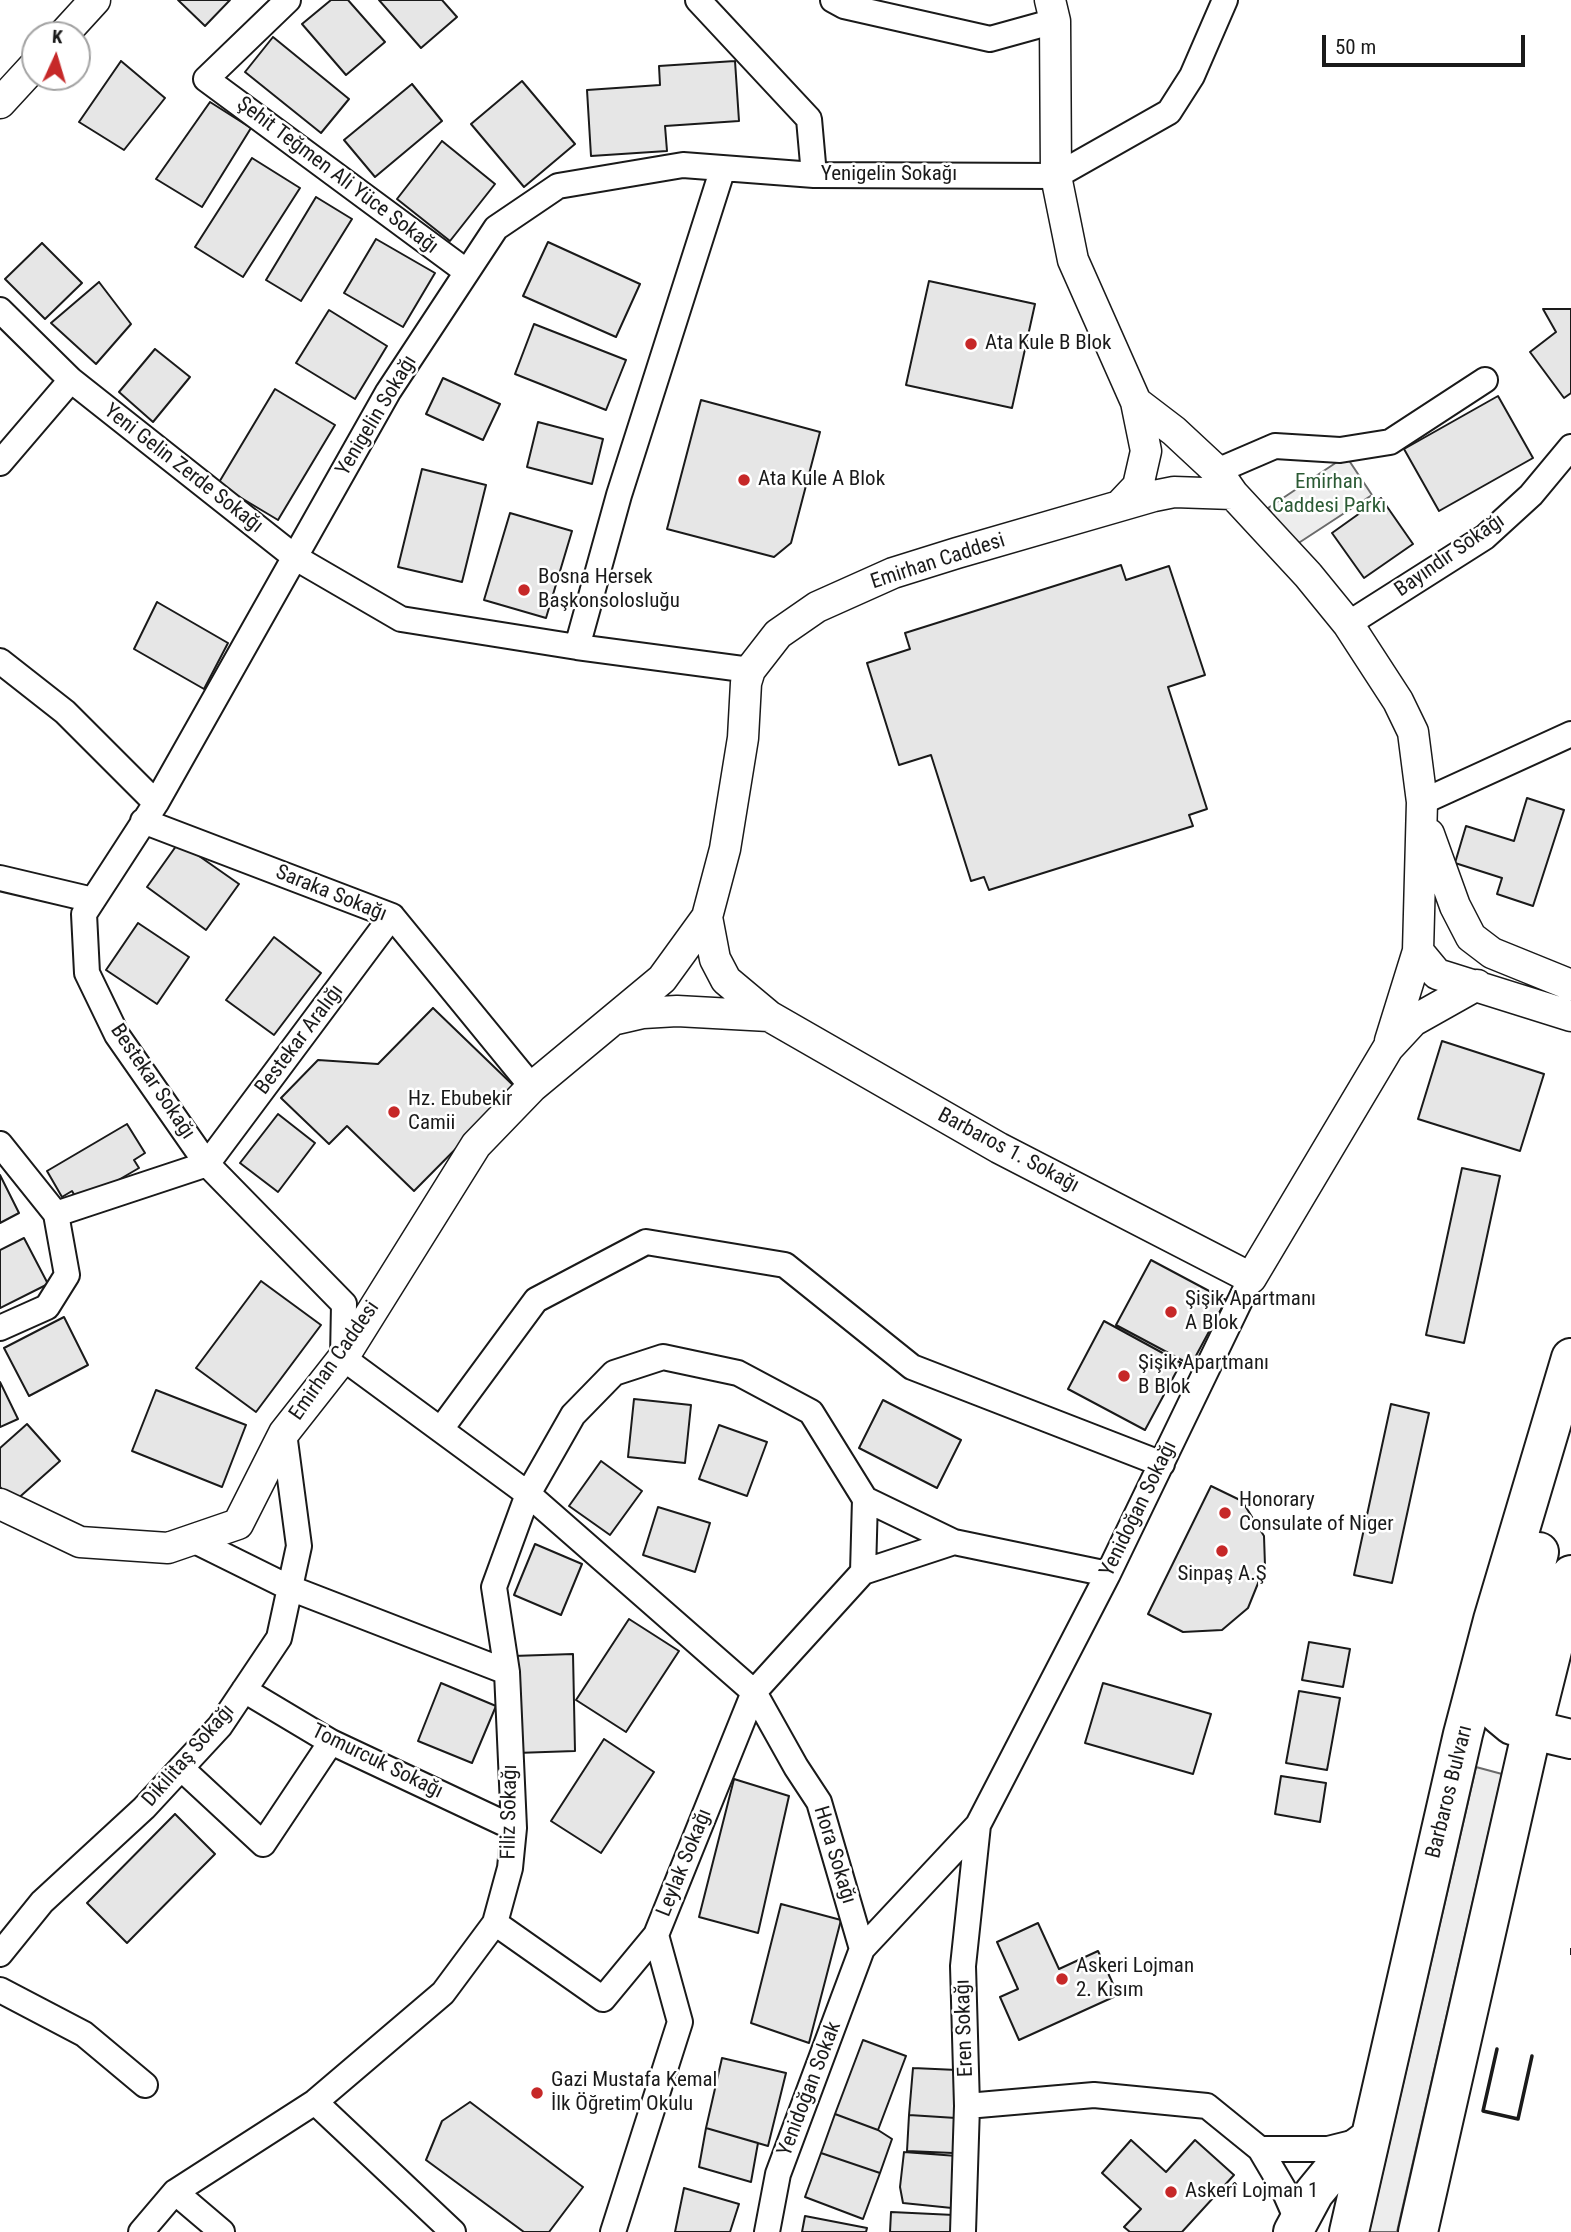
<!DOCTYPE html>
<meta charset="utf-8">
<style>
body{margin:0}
#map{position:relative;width:1571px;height:2232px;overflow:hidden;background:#fff;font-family:"Roboto Condensed",sans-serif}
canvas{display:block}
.north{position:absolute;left:21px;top:21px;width:70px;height:70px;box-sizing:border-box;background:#fff;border:2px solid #a3a3a3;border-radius:50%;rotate:4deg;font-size:19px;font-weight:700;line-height:28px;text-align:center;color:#1a1a1a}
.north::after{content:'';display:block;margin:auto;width:24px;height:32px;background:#c62828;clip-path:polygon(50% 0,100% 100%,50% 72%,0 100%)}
.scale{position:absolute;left:1322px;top:35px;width:203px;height:32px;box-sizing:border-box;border:4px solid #1a1a1a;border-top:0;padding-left:9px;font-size:21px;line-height:24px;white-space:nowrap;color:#1a1a1a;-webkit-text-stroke:5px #fff;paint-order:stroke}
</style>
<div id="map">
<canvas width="1571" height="2232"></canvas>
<div class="north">K</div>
<div class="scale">50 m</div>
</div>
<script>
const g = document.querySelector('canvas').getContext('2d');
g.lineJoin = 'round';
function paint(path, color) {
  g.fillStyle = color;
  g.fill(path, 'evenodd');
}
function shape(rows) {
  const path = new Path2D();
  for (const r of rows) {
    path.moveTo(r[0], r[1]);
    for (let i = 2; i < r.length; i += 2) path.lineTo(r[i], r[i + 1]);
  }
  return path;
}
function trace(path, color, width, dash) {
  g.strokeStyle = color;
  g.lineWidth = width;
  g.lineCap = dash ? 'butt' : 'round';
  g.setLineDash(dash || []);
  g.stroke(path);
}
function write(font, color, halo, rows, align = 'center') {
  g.font = font + ' "Roboto Condensed",sans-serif';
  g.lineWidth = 5;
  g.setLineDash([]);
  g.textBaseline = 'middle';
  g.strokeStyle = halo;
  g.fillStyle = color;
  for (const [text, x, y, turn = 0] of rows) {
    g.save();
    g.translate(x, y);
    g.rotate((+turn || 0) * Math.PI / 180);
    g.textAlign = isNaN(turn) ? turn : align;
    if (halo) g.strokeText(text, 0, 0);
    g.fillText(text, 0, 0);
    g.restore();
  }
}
const built = shape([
 [1346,456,1372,495,1294,546,1268,508,1346,456],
 [1476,1767,1502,1774,1397,2232,1369,2232,1476,1767]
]);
paint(built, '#ededed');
trace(built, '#6a6a6a', 2);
const building = shape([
 [178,0,230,0,205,26,178,0],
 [331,0,348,0,385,42,346,75,302,24,331,0],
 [379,0,442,0,457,17,421,48,379,0],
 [273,37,349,99,321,133,245,72,273,37],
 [121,61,165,98,124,150,79,122,121,61],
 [735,61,739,121,665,126,667,151,591,156,587,90,660,85,659,66,735,61],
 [522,81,575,144,524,187,471,124,522,81],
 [412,84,442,121,375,177,344,140,412,84],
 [210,102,251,128,202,207,156,179,210,102],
 [442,141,495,184,450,241,397,199,442,141],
 [252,158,300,188,243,277,195,247,252,158],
 [316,197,352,219,301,301,266,280,316,197],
 [376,239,435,273,403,327,344,293,376,239],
 [548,242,640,284,616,337,523,296,548,242],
 [42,243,82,283,45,319,5,279,42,243],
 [929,281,1035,304,1012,408,906,385,929,281],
 [99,282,131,324,96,364,51,323,99,282],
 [1543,309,1571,309,1571,393,1564,398,1530,352,1556,332,1543,309],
 [329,310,387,346,355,399,296,363,329,310],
 [534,324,626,360,606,410,515,374,534,324],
 [155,349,190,377,153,422,119,392,155,349],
 [443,378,500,404,483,440,426,414,443,378],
 [275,389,335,425,278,520,218,484,275,389],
 [1498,396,1533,458,1439,511,1404,449,1498,396],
 [701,400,820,432,791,543,774,557,667,529,701,400],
 [538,422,603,439,592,484,527,467,538,422],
 [422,469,486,485,462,582,398,567,422,469],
 [1381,498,1413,544,1364,578,1332,533,1381,498],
 [510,513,572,531,546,618,484,600,510,513],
 [1121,565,1126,580,1169,566,1205,675,1168,687,1207,809,1189,815,1193,826,989,890,984,877,971,881,931,755,899,765,867,663,910,649,905,633,1121,565],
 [157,602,228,643,204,689,134,649,157,602],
 [1527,798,1564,810,1533,906,1497,894,1502,878,1455,863,1466,826,1514,841,1527,798],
 [179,842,239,884,206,930,147,887,179,842],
 [138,923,189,957,157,1004,106,970,138,923],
 [274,937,321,973,274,1035,226,1000,274,937],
 [433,1008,516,1088,414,1191,347,1126,329,1144,281,1098,318,1060,378,1064,433,1008],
 [1442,1041,1544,1074,1520,1151,1418,1119,1442,1041],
 [278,1114,315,1143,278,1192,240,1163,278,1114],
 [127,1124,145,1153,134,1160,139,1168,79,1203,72,1191,62,1197,47,1171,127,1124],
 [1462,1168,1500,1176,1464,1343,1426,1335,1462,1168],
 [0,1175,19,1213,0,1223,0,1175],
 [24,1238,48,1284,0,1308,0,1250,24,1238],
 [1151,1260,1226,1300,1191,1365,1116,1325,1151,1260],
 [261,1281,321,1325,256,1412,196,1368,261,1281],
 [64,1317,88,1365,29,1396,4,1348,64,1317],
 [1104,1321,1181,1363,1145,1430,1068,1389,1104,1321],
 [0,1382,18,1419,0,1427,0,1382],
 [156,1390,246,1425,222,1487,132,1451,156,1390],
 [634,1399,691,1405,685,1463,628,1457,634,1399],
 [883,1400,961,1440,937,1488,859,1448,883,1400],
 [1391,1404,1429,1413,1392,1583,1354,1575,1391,1404],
 [27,1424,60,1461,14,1502,0,1487,0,1448,27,1424],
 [719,1425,767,1442,747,1496,699,1479,719,1425],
 [601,1461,642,1491,610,1535,569,1506,601,1461],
 [1211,1486,1242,1501,1264,1536,1265,1566,1248,1608,1222,1630,1183,1632,1148,1614,1211,1486],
 [658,1507,710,1523,695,1572,643,1555,658,1507],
 [535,1544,582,1564,561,1615,514,1595,535,1544],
 [629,1619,679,1651,626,1732,576,1700,629,1619],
 [1309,1642,1350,1649,1343,1687,1302,1680,1309,1642],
 [573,1654,575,1751,516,1753,513,1656,573,1654],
 [441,1683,496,1706,472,1763,418,1741,441,1683],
 [1103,1683,1211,1714,1193,1774,1085,1743,1103,1683],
 [1299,1691,1340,1698,1327,1770,1286,1763,1299,1691],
 [604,1739,654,1772,601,1853,551,1821,604,1739],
 [1281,1776,1326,1783,1320,1822,1275,1814,1281,1776],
 [734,1779,789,1796,758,1933,699,1917,734,1779],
 [175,1814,215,1854,127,1943,87,1903,175,1814],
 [781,1904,841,1920,809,2043,751,2023,781,1904],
 [1038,1923,1059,1969,1098,1951,1118,1995,1019,2040,1000,1997,1018,1989,997,1942,1038,1923],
 [863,2040,906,2056,878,2130,835,2114,863,2040],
 [722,2058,786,2073,768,2146,706,2128,722,2058],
 [913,2068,957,2070,956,2118,909,2115,913,2068],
 [470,2102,583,2187,549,2232,524,2232,426,2160,442,2121,470,2102],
 [835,2114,878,2130,892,2139,880,2173,821,2153,835,2114],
 [909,2115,956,2118,953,2153,907,2151,909,2115],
 [706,2128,758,2143,751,2182,699,2167,706,2128],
 [1131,2140,1166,2172,1195,2140,1234,2175,1182,2232,1130,2232,1124,2227,1141,2209,1102,2173,1131,2140],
 [904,2152,957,2156,952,2208,903,2203,900,2187,904,2152],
 [821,2153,880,2173,863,2219,805,2197,821,2153],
 [684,2188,739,2204,730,2232,675,2232,684,2188],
 [891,2212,954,2215,953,2232,890,2232,891,2212],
 [805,2216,867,2228,866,2232,802,2232,805,2216]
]);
paint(building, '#e6e6e6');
trace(building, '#1a1a1a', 2);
const minor = shape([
 [288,0,206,79,467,272],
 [698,0,809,119,814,175],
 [833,0,844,6,990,39,1055,21],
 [0,310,71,380,296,558,401,619,577,647,750,670],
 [0,463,71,380],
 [1217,471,1275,446,1340,450,1390,442,1485,380],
 [1348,624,1485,537,1531,495,1571,447],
 [577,647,619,495,723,168],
 [0,661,65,712,156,803],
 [1422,802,1571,734],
 [143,821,392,916,532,1087],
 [0,878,93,900],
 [0,1144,56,1214,67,1275,47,1307,0,1328],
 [56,1214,207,1164,392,916],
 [441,1429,536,1300,646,1242,785,1265,912,1367,1162,1464],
 [865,1499,954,1542],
 [193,1540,290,1588,507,1672],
 [244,1690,331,1742,514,1828],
 [181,1768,263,1844,331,1742],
 [495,1923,603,1999,656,1935],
 [862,1949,819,1802,796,1767,754,1692,528,1494,343,1358,344,1304,207,1164,117,1035,87,973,84,914,156,803,388,392,496,228,558,186,683,165,814,175,1056,176,1169,112,1192,76,1225,0],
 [0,1954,42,1902,144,1808,220,1726,279,1638,299,1546,284,1433],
 [0,1990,84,2034,145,2085],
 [315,2102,453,2232],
 [967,2106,1094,2095,1207,2106,1260,2149,1283,2188,1298,2222],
 [1260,2149,1328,2149,1356,2142],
 [175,2192,222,2232],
 [141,2232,175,2192,315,2102,443,1993,495,1923,510,1868,514,1828,507,1672,494,1587,528,1494,573,1415,614,1373,663,1357,738,1373,811,1412,865,1499,863,1572,954,1542,1108,1574],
 [613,2232,680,2022,656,1935,754,1692,863,1572],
 [767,2232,778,2174,862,1949,978,1825,1108,1574,1251,1278],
 [963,2232,967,2106,963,1966,978,1825]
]);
const tertiary = shape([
 [1050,0,1055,21,1056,176,1073,260,1136,402,1146,451,1138,486,1120,505],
 [63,35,95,0],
 [0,103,35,65],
 [1136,402,1174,431,1217,471,1233,494,1308,575,1348,624,1398,701,1413,732,1422,802,1418,951,1390,1041],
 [1429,834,1455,906,1471,937,1492,953,1571,985],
 [707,917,715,959,726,980,769,1016,999,1148,1251,1278,1388,1048,1413,1021,1477,985],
 [1418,951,1437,974,1571,1016],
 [617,1019,643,1013,677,1011,769,1016],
 [0,1504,80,1542,168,1548,238,1524,284,1433,343,1358,476,1145,532,1087,662,979,707,917,725,849,743,738,746,683,750,670,778,634,817,607,893,573,957,553,1154,496,1174,492,1233,494]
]);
const primary = shape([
 [1539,1552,1500,1703,1500,1715,1512,1725,1571,1739],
 [1293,2232,1314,2193,1341,2160,1369,2139],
 [1349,2232,1463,1734,1493,1620,1571,1358],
 [1418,2232,1532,1730,1571,1575]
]);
trace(minor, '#1a1a1a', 28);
trace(tertiary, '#1a1a1a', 33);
trace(primary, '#1a1a1a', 42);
trace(minor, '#fff', 24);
trace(tertiary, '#fff', 30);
trace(primary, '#fff', 38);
trace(shape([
 [1571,1948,1571,1955]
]), '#1a1a1a', 2, [9, 3.5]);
trace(shape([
 [1497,2049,1483,2111,1518,2119,1532,2056]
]), '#1a1a1a', 3.5);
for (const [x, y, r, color] of [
 [971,344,7,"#c62828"],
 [744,480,7,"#c62828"],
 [524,590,7,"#c62828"],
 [394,1112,7,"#c62828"],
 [1171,1312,7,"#c62828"],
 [1124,1376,7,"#c62828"],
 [1225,1513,7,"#c62828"],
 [1222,1551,7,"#c62828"],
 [1062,1979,7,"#c62828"],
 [537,2093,7,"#c62828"],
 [1171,2192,7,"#c62828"]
]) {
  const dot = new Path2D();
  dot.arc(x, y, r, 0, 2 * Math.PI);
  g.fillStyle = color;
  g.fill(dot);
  trace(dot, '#fff', 2.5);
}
write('21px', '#1a1a1a', '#fff', [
 ["Yenigelin Sokağı",889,175],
 ["Şehit Teğmen Ali Yüce Sokağı",337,176,37],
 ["Yenigelin Sokağı",377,416,-59],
 ["Yeni Gelin Zerde Sokağı",183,469,38],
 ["Bayındır Sokağı",1450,556,-35],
 ["Emirhan Caddesi",938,562,-18],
 ["Saraka Sokağı",331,894,22],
 ["Bestekar Aralığı",300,1040,-53],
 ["Bestekar Sokağı",152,1082,56],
 ["Barbaros 1. Sokağı",1008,1151,28],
 ["Emirhan Caddesi",335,1361,-55],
 ["Yenidoğan Sokağı",1139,1509,-64],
 ["Dikilitaş Sokağı",189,1756,-49],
 ["Tomurcuk Sokağı",377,1762,26],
 ["Barbaros Bulvarı",1450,1792,-76],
 ["Filiz Sokağı",510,1812,-89],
 ["Hora Sokağı",834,1855,73],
 ["Leylak Sokağı",685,1863,-68],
 ["Eren Sokağı",965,2028,-92],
 ["Yenidoğan Sokak",810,2089,-69]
]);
write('21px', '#1a1a1a', '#fff', [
 ["Ata Kule B Blok",985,344],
 ["Ata Kule A Blok",758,480],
 ["Bosna Hersek",538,578],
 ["Başkonsolosluğu",538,602],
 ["Hz. Ebubekir",408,1100],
 ["Camii",408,1124],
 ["Şişik Apartmanı",1185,1300],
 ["A Blok",1185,1324],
 ["Şişik Apartmanı",1138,1364],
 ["B Blok",1138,1388],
 ["Honorary",1239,1501],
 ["Consulate of Niger",1239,1525],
 ["Sinpaş A.Ş",1222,1575,"center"],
 ["Askeri Lojman",1076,1967],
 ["2. Kısım",1076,1991],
 ["Gazi Mustafa Kemal",551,2081],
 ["İlk Öğretim Okulu",551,2105],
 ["Askerî Lojman 1",1185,2192]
], 'left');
write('21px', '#2b5a34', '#fff', [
 ["Emirhan",1329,483],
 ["Caddesi Parkı",1329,507]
]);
</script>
